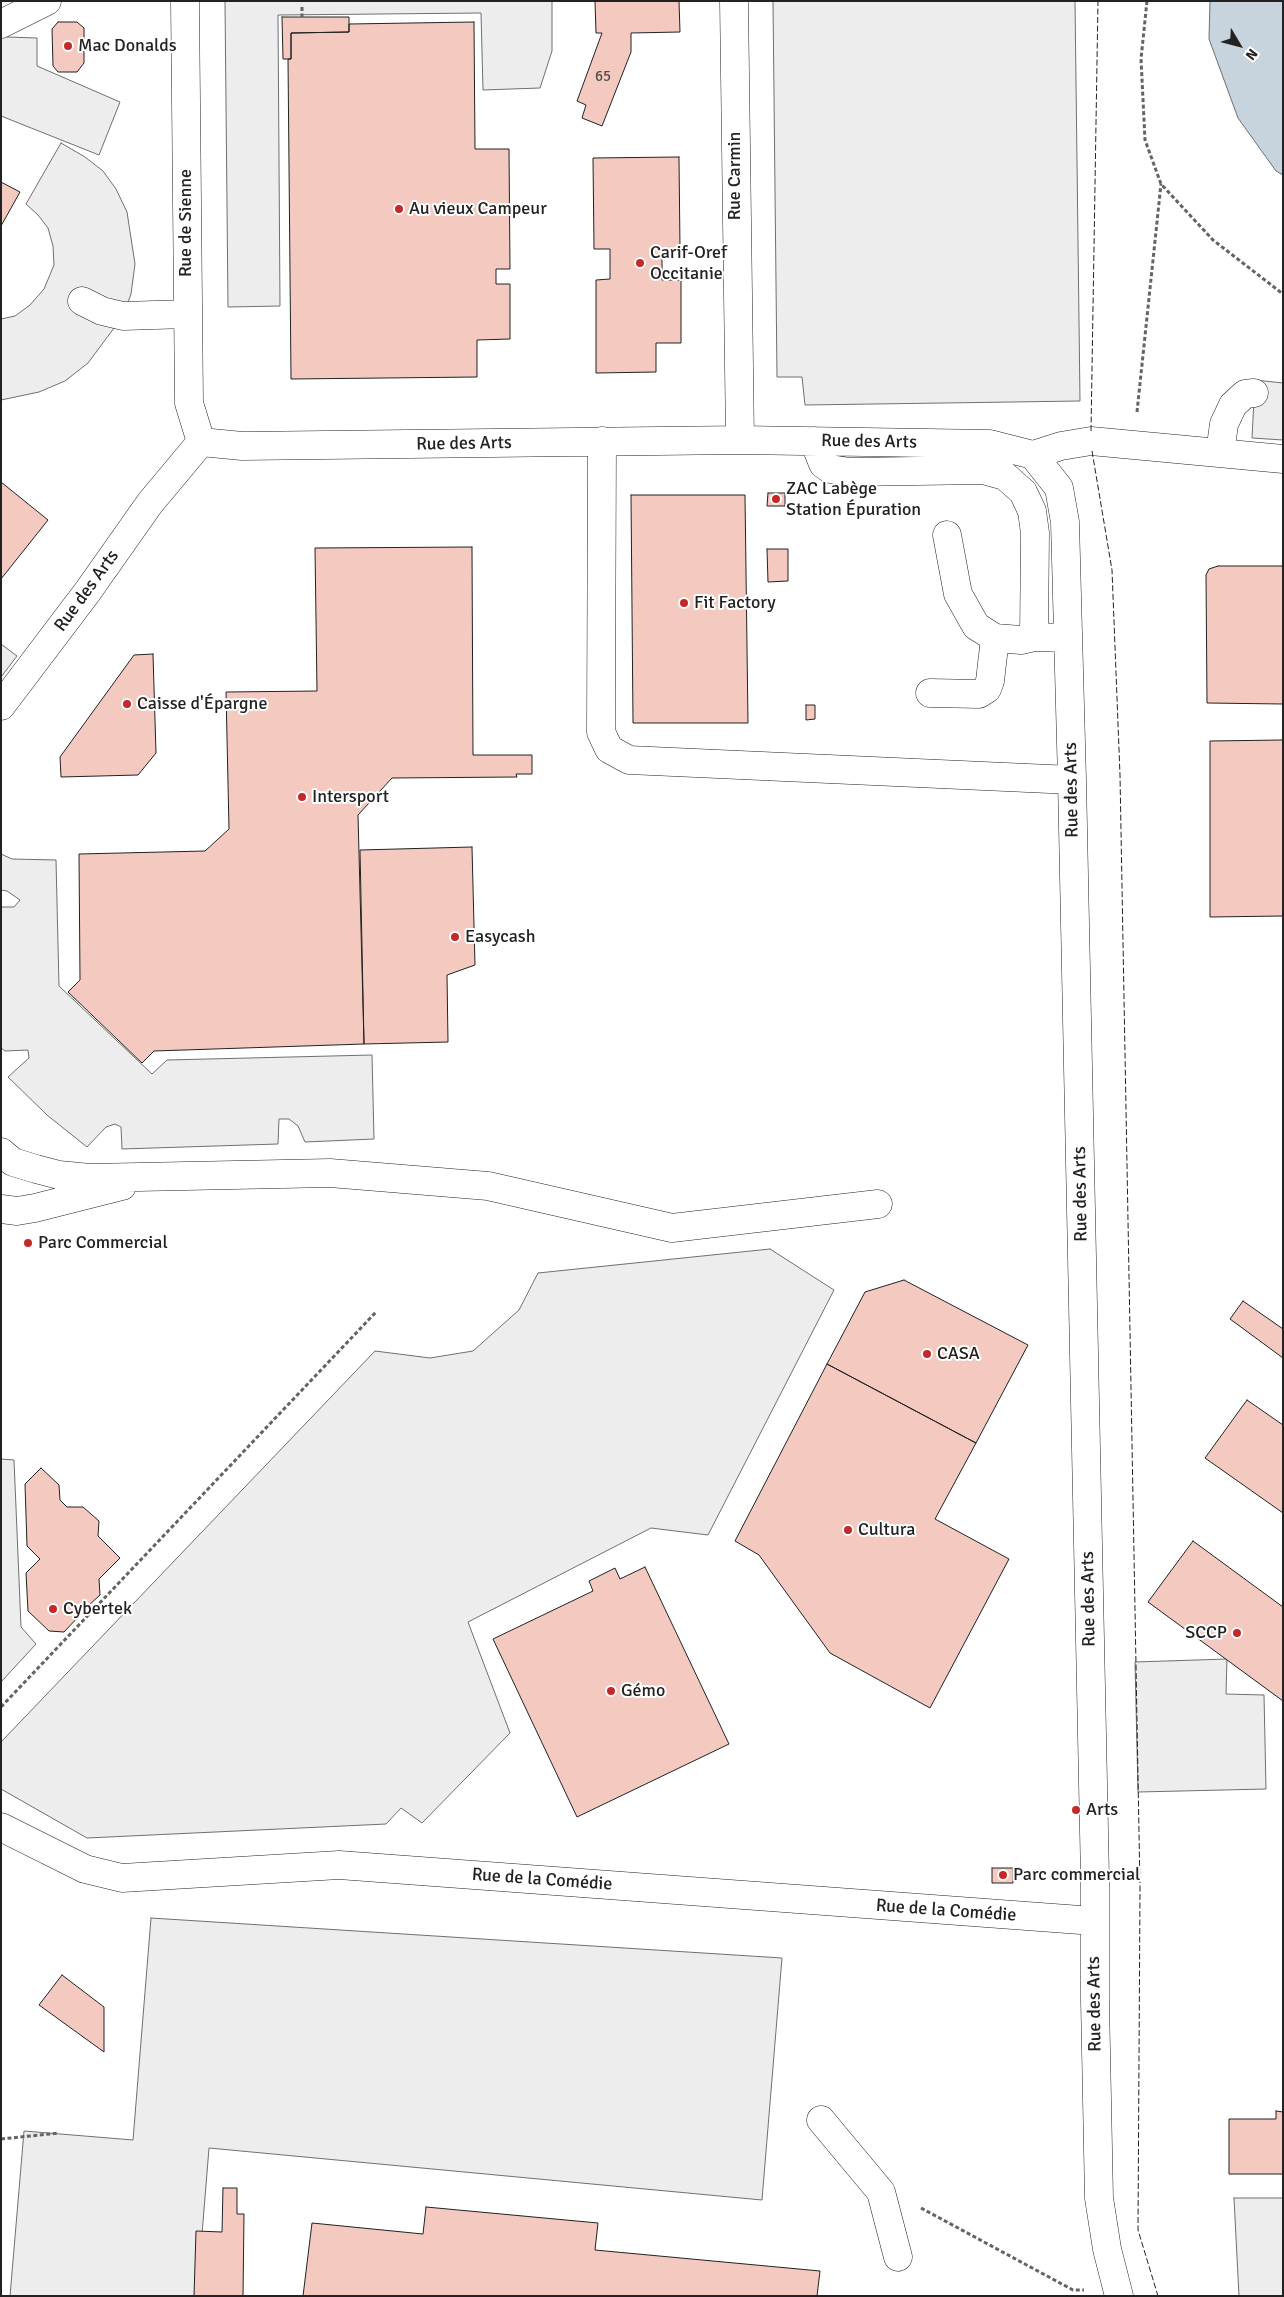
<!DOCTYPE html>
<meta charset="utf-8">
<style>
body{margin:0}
#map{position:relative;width:1284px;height:2297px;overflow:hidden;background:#fff;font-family:Signika,sans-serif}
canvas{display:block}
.frame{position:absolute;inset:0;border:2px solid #222;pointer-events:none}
.north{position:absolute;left:1214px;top:20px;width:50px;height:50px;-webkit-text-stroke:4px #fff;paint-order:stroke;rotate:127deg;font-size:14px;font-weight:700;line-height:20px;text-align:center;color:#222}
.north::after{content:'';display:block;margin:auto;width:18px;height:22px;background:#222;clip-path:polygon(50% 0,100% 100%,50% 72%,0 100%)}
</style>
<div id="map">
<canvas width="1284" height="2297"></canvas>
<div class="frame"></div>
<div class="north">N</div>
</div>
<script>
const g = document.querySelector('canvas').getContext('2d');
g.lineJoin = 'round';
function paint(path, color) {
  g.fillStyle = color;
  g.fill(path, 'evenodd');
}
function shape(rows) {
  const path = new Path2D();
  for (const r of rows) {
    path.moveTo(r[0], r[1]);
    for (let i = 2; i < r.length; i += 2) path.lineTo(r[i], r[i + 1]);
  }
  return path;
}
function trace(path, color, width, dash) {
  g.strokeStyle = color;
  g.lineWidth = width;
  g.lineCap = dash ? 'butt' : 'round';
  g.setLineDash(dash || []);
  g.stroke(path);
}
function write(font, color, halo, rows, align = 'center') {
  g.font = font + ' Signika,sans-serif';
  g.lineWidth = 4;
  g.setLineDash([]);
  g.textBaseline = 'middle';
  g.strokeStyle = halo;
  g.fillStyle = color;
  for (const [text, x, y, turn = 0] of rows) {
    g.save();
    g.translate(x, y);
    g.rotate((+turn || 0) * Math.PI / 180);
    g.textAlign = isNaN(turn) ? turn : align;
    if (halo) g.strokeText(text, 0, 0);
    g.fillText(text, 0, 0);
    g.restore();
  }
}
const parking = shape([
 [225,1,552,1,552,51,540,88,483,90,481,13,278,15,280,306,228,307,225,1],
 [773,1,1075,1,1080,401,805,405,802,377,777,377,773,1],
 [1,26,7,37,37,38,37,66,120,102,99,155,1,116,1,26],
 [61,143,85,157,103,171,116,189,127,212,135,264,131,294,123,316,88,363,65,381,39,392,1,400,1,319,15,316,30,305,44,289,54,265,53,246,48,228,38,215,26,204,61,143],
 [1255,380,1283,383,1283,440,1252,438,1255,380],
 [1,644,17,656,1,677,1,644],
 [1,854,12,859,56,860,59,986,152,1074,167,1060,372,1055,374,1139,305,1142,298,1126,289,1119,279,1119,278,1144,122,1149,121,1127,115,1124,106,1127,87,1147,47,1115,8,1077,29,1058,28,1050,5,1051,1,1048,1,907,14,907,20,900,7,891,1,890,1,854],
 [770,1249,834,1290,708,1535,651,1528,468,1622,510,1733,422,1823,401,1808,386,1824,87,1838,1,1789,1,1742,375,1351,430,1358,473,1351,519,1310,538,1273,770,1249],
 [1,1459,14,1460,21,1627,36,1644,1,1682,1,1459],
 [1227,1659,1226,1694,1264,1695,1266,1789,1138,1792,1135,1662,1227,1659],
 [151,1918,782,1958,762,2200,209,2148,197,2296,10,2296,24,2131,133,2140,151,1918],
 [1234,2198,1283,2198,1283,2296,1239,2296,1234,2198]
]);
paint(parking, '#ededed');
trace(parking, '#6f6f6f', 1);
const water = shape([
 [1210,1,1283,1,1283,175,1276,171,1238,118,1209,39,1210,1]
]);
paint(water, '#c7d3dd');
trace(water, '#6f6f6f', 1);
const building = shape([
 [595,1,679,1,680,32,631,33,631,52,602,126,582,118,586,105,577,101,602,33,596,33,595,1],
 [282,17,349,17,349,32,291,33,291,59,283,59,282,17],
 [58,22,77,22,84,28,84,63,77,72,58,72,53,66,52,29,58,22],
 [474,22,475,149,509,149,510,269,496,269,496,284,510,284,510,339,477,340,477,377,291,379,288,59,291,59,291,33,349,32,349,24,474,22],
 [679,157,680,249,662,249,662,280,681,280,681,343,656,343,656,372,596,373,596,280,610,279,610,249,594,249,593,158,679,157],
 [1,182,20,192,1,226,1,182],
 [1,482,48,520,1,579,1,482],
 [768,493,785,493,785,506,767,506,768,493],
 [631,495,745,495,748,723,633,723,631,495],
 [472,547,473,755,532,755,532,774,516,774,517,777,392,778,358,815,364,1044,154,1051,142,1063,68,992,80,980,79,854,205,851,229,829,226,692,317,691,315,548,472,547],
 [767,549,788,549,788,581,768,582,767,549],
 [1218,566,1283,566,1283,704,1207,703,1206,575,1209,569,1218,566],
 [153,654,156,753,138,775,61,777,60,757,134,655,153,654],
 [806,705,815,705,815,719,806,720,806,705],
 [1283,740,1283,916,1210,917,1210,741,1283,740],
 [472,847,475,965,447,975,448,1042,364,1044,360,850,472,847],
 [904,1280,1028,1345,976,1443,827,1364,865,1292,904,1280],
 [1243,1301,1283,1329,1283,1358,1230,1319,1243,1301],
 [827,1364,976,1443,935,1519,1009,1559,930,1708,830,1653,759,1555,735,1541,827,1364],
 [1247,1400,1283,1425,1283,1513,1205,1458,1247,1400],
 [41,1468,59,1485,60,1500,67,1507,83,1507,99,1521,98,1536,120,1558,99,1579,100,1595,88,1606,80,1606,80,1615,64,1632,49,1631,28,1611,26,1573,40,1559,27,1546,25,1484,41,1468],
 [1193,1541,1283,1607,1283,1701,1148,1602,1193,1541],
 [645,1567,729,1744,577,1817,493,1639,593,1591,589,1581,615,1568,620,1579,645,1567],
 [992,1868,1013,1868,1013,1883,992,1883,992,1868],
 [62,1975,104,2007,104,2052,39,2005,62,1975],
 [1276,2111,1283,2112,1283,2174,1229,2174,1229,2119,1276,2119,1276,2111],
 [223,2188,237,2188,237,2214,244,2214,243,2296,194,2296,196,2231,222,2232,223,2188],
 [426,2207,598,2223,595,2250,820,2271,817,2296,303,2296,312,2223,423,2234,426,2207]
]);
paint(building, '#f3c9c0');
trace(building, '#222', 1);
const minor = shape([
 [185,1,189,403,201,442],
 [734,1,740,440],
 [1,24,47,1],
 [82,301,102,311,123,316,187,314],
 [602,441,601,732,609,749,629,760,1072,780],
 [814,441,823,464,830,469,850,472,983,470,1005,476,1023,492,1032,511,1035,533,1034,637,1068,638],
 [201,442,242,446,740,440,990,444,1033,455,1059,488,1065,522,1072,780,1095,1878,1095,2001,1099,2198,1107,2249,1119,2296],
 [1220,453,1224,424,1233,405,1245,394,1254,393],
 [1033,455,1061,446,1091,441,1283,459],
 [947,535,958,594,976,626,995,638,1021,640,1034,637],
 [930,693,979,694,987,689,990,681,995,638],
 [1,706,88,591,150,503,201,442],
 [1,1152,13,1162,36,1169,59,1175,90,1178,330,1173,488,1186,672,1228,878,1204],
 [1,1209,17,1211,35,1208,122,1186],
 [1,1827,85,1869,122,1878,339,1865,1094,1921],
 [821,2120,881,2192,898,2257]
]);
trace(minor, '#222', 29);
trace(shape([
 [1147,1,1141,59,1145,140,1161,184,1213,240,1283,294],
 [302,7,302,17],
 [1137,412,1161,184],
 [1,1707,377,1311],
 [1,2139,59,2133],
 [921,2208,1073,2290,1084,2290]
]), '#646464', 3, [4, 2.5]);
trace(minor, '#fff', 28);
trace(shape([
 [1091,431,1098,1],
 [1092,451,1112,570,1120,775,1140,1888,1138,2230,1158,2296]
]), '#222', 1, [6, 2.5]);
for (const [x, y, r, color] of [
 [68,46,5,"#c62828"],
 [399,209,5,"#c62828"],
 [640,263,5,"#c62828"],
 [776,499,5,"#c62828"],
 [684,603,5,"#c62828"],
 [127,704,5,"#c62828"],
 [302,797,5,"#c62828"],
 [455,937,5,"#c62828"],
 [28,1243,5,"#c62828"],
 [927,1354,5,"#c62828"],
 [848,1530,5,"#c62828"],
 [53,1609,5,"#c62828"],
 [1237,1633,5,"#c62828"],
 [611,1691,5,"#c62828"],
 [1076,1810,5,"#c62828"],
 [1003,1875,5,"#c62828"]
]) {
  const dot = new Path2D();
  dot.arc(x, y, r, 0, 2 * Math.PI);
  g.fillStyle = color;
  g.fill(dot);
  trace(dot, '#fff', 2);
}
write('15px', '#564c4a', null, [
 ["65",603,77]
]);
write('18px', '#222', '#fff', [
 ["Mac Donalds",78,46],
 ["Au vieux Campeur",409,209],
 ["Carif-Oref",650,253],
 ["Occitanie",650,274],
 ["ZAC Labège",786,489],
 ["Station Épuration",786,510],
 ["Fit Factory",694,603],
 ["Caisse d'Épargne",137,704],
 ["Intersport",312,797],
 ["Easycash",465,937],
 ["Parc Commercial",38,1243],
 ["CASA",937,1354],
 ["Cultura",858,1530],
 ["Cybertek",63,1609],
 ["SCCP",1227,1633,"right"],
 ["Gémo",621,1691],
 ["Arts",1086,1810],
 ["Parc commercial",1013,1875]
], 'left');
write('18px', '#222', '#fff', [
 ["Rue Carmin",735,176,-90],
 ["Rue de Sienne",186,223,-90],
 ["Rue des Arts",869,442,1],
 ["Rue des Arts",464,444,-1],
 ["Rue des Arts",87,591,-54],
 ["Rue des Arts",1072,790,-91],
 ["Rue des Arts",1081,1194,-91],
 ["Rue des Arts",1089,1599,-91],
 ["Rue de la Comédie",542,1880,4],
 ["Rue de la Comédie",946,1911,4],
 ["Rue des Arts",1095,2004,-91]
]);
</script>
